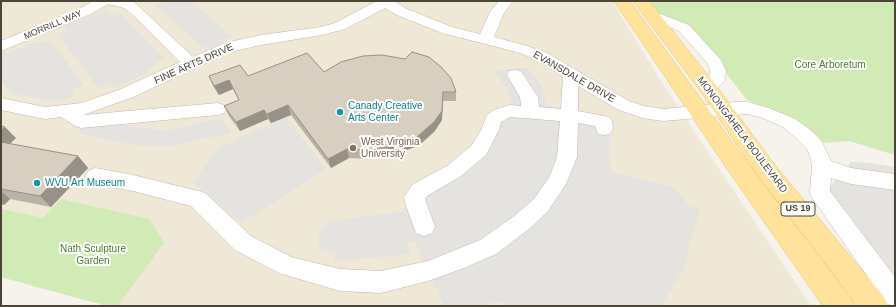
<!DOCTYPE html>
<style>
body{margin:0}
#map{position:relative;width:896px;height:307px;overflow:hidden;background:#f6f3ec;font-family:Helvetica,sans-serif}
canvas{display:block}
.frame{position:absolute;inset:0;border:2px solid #4b4439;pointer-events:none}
</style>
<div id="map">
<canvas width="896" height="307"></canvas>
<div class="frame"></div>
</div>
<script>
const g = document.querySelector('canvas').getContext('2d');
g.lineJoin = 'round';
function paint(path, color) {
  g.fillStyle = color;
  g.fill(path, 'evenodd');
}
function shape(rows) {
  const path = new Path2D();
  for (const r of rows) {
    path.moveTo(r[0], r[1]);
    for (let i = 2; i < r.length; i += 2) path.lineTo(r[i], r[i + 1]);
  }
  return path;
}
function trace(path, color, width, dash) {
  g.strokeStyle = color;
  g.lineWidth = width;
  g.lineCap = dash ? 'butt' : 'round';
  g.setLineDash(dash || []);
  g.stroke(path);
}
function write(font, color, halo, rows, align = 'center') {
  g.font = font + ' Helvetica,sans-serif';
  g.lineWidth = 4;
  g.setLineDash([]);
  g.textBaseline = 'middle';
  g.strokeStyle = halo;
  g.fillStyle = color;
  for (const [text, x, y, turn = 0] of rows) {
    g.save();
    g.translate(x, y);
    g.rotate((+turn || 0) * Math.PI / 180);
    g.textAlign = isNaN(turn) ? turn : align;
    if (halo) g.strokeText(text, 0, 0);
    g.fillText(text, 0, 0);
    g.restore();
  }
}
paint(shape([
 [1,1,612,1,671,97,811,306,108,306,1,277]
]), '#efe8d6');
paint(shape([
 [649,1,895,1,895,155,849,141,824,143,793,118,747,100,688,25,659,13],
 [61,199,149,219,164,243,117,306,108,306,77,298,1,277,1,209,43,218]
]), '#d2eab5');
paint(shape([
 [165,1,191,1,231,36,225,41,212,48,202,47,156,5],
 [107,11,111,15,119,12,164,59,155,64,145,74,113,88,109,84,98,88,59,35,67,30,64,26],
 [50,40,84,85,73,90,76,95,62,101,55,101,13,94,9,91,4,83,1,82,1,52,4,50,7,53,11,52,39,41,41,43],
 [527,67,541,85,547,105,603,116,609,122,611,172,672,187,688,204,700,208,684,269,661,306,507,306,504,303,490,303,481,306,444,306,415,242,406,244,412,254,334,261,336,252,317,247,319,233,331,220,404,212,409,196,474,147,489,117,497,109,512,104,507,89,494,70],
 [286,117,326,169,241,223,193,183,216,149],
 [222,118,231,133,165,147,134,145,77,133,91,120,163,131],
 [851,162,871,163,895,167,895,306,817,202]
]), '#e5e3e0');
const minor = shape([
 [93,1,134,2,193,57,225,43,261,35,321,27,335,23,377,1,394,1,407,9,452,27,480,34,490,12,499,1,513,1,504,13,494,37,527,46,547,53,629,101,644,106,663,109,735,102,747,102,769,108,795,119,808,128,821,140,831,161,851,168,895,174,895,190,851,184,831,178,830,191,895,277,895,306,887,304,813,199,810,193,812,165,810,156,807,149,796,138,783,127,763,118,747,114,663,121,642,118,617,109,578,86,578,111,609,117,612,121,613,129,610,134,604,135,598,134,595,126,578,123,577,157,566,184,548,211,529,229,496,254,464,268,428,281,381,293,340,291,279,273,235,250,191,206,133,191,95,184,88,181,85,176,88,171,95,168,133,175,198,191,205,193,251,236,291,257,340,269,381,271,428,261,480,240,513,217,534,199,550,176,557,157,560,121,510,117,501,122,499,130,486,155,461,176,427,196,425,199,435,227,432,233,424,236,416,233,406,206,404,197,413,184,447,166,472,145,481,130,487,115,494,110,510,105,521,106,520,97,507,75,509,71,515,70,521,71,538,97,539,107,561,109,563,76,535,59,517,52,442,33,397,15,385,8,345,29,322,35,261,45,230,52,133,97,83,115,218,103,224,105,227,109,224,113,218,115,81,128,75,126,61,117,45,119,1,110,1,98,45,107,82,103,121,89,180,62,133,15,124,8,108,4,91,14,1,51,1,41,81,8,93,1],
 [650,10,689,25,721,60,726,71,725,80,714,92,708,93,702,92,700,88,709,78,710,71,708,64,679,31,645,17,643,14,645,11,650,10]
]);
const major = shape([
 [614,1,630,1,748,164,850,297,854,306,823,306,732,176,614,1],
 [633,1,649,1,715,84,774,164,884,297,888,306,857,306,815,249,758,176,701,92,633,1]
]);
trace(minor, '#c2bbae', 1);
trace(major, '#e6c16a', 1);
paint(minor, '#fff');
paint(major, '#ffe39c');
paint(shape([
 [324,72,456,92,456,101,443,101,442,120,434,132,418,146,389,156,368,159,349,158,331,168,291,115,271,123,268,119,240,131,229,116,224,106,239,100,233,89,219,95,213,86,209,76,248,76],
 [1,126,16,138,10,144,78,156,88,168,51,207,10,199,4,205,1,205]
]), '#bab2a6');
paint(shape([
 [229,80,233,89,219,95,214,86],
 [443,92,442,120,434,132,418,146,389,156,388,147],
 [288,105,291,115,271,123,267,114],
 [264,110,268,119,240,131,236,122],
 [5,127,16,138,1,151,1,130],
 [347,149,349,158,331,168,328,159],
 [78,156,88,168,51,207,40,196],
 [1,191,10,199,4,205,1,202]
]), '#979187');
const building = shape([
 [412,52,429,57,441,67,451,78,456,92,443,92,442,111,434,122,417,137,388,147,366,150,347,149,328,159,288,105,267,114,264,110,236,122,224,106,239,100,229,80,214,86,209,76,240,65,248,76,307,53,324,72,341,62,363,56,382,55,405,59,412,52],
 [1,126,5,127,1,130,1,126],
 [1,142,78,156,40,196,1,189,1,142]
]);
paint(building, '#d8cfc1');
trace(building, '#979187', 1);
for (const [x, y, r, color] of [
 [340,112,4,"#0f9aa8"],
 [353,148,4,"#8d6e63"],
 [37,183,4,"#0f9aa8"]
]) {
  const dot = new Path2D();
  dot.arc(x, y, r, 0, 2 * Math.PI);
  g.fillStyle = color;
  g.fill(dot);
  trace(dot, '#fff', 1.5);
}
write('9px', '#4b4439', '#fff', [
 ["MORRILL WAY",53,25,-23]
]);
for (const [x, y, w] of [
 [798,209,34]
]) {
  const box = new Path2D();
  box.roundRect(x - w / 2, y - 7, w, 14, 3);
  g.fillStyle = '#fff';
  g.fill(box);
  trace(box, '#4b4439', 1);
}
write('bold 9px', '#4b4439', null, [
 ["US 19",798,209]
]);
write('10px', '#4b4439', '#fff', [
 ["FINE ARTS DRIVE",194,64,-24],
 ["EVANSDALE DRIVE",574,77,30],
 ["MONONGAHELA BOULEVARD",742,135,53]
]);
write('10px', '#4a7f2a', '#fff', [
 ["Core Arboretum",830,65],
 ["Nath Sculpture",93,249],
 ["Garden",93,261]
]);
write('10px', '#0d838f', '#fff', [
 ["Canady Creative",348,106],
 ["Arts Center",348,118],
 ["WVU Art Museum",45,183]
], 'left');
write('10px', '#785e54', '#fff', [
 ["West Virginia",361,142],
 ["University",361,154]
], 'left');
</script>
